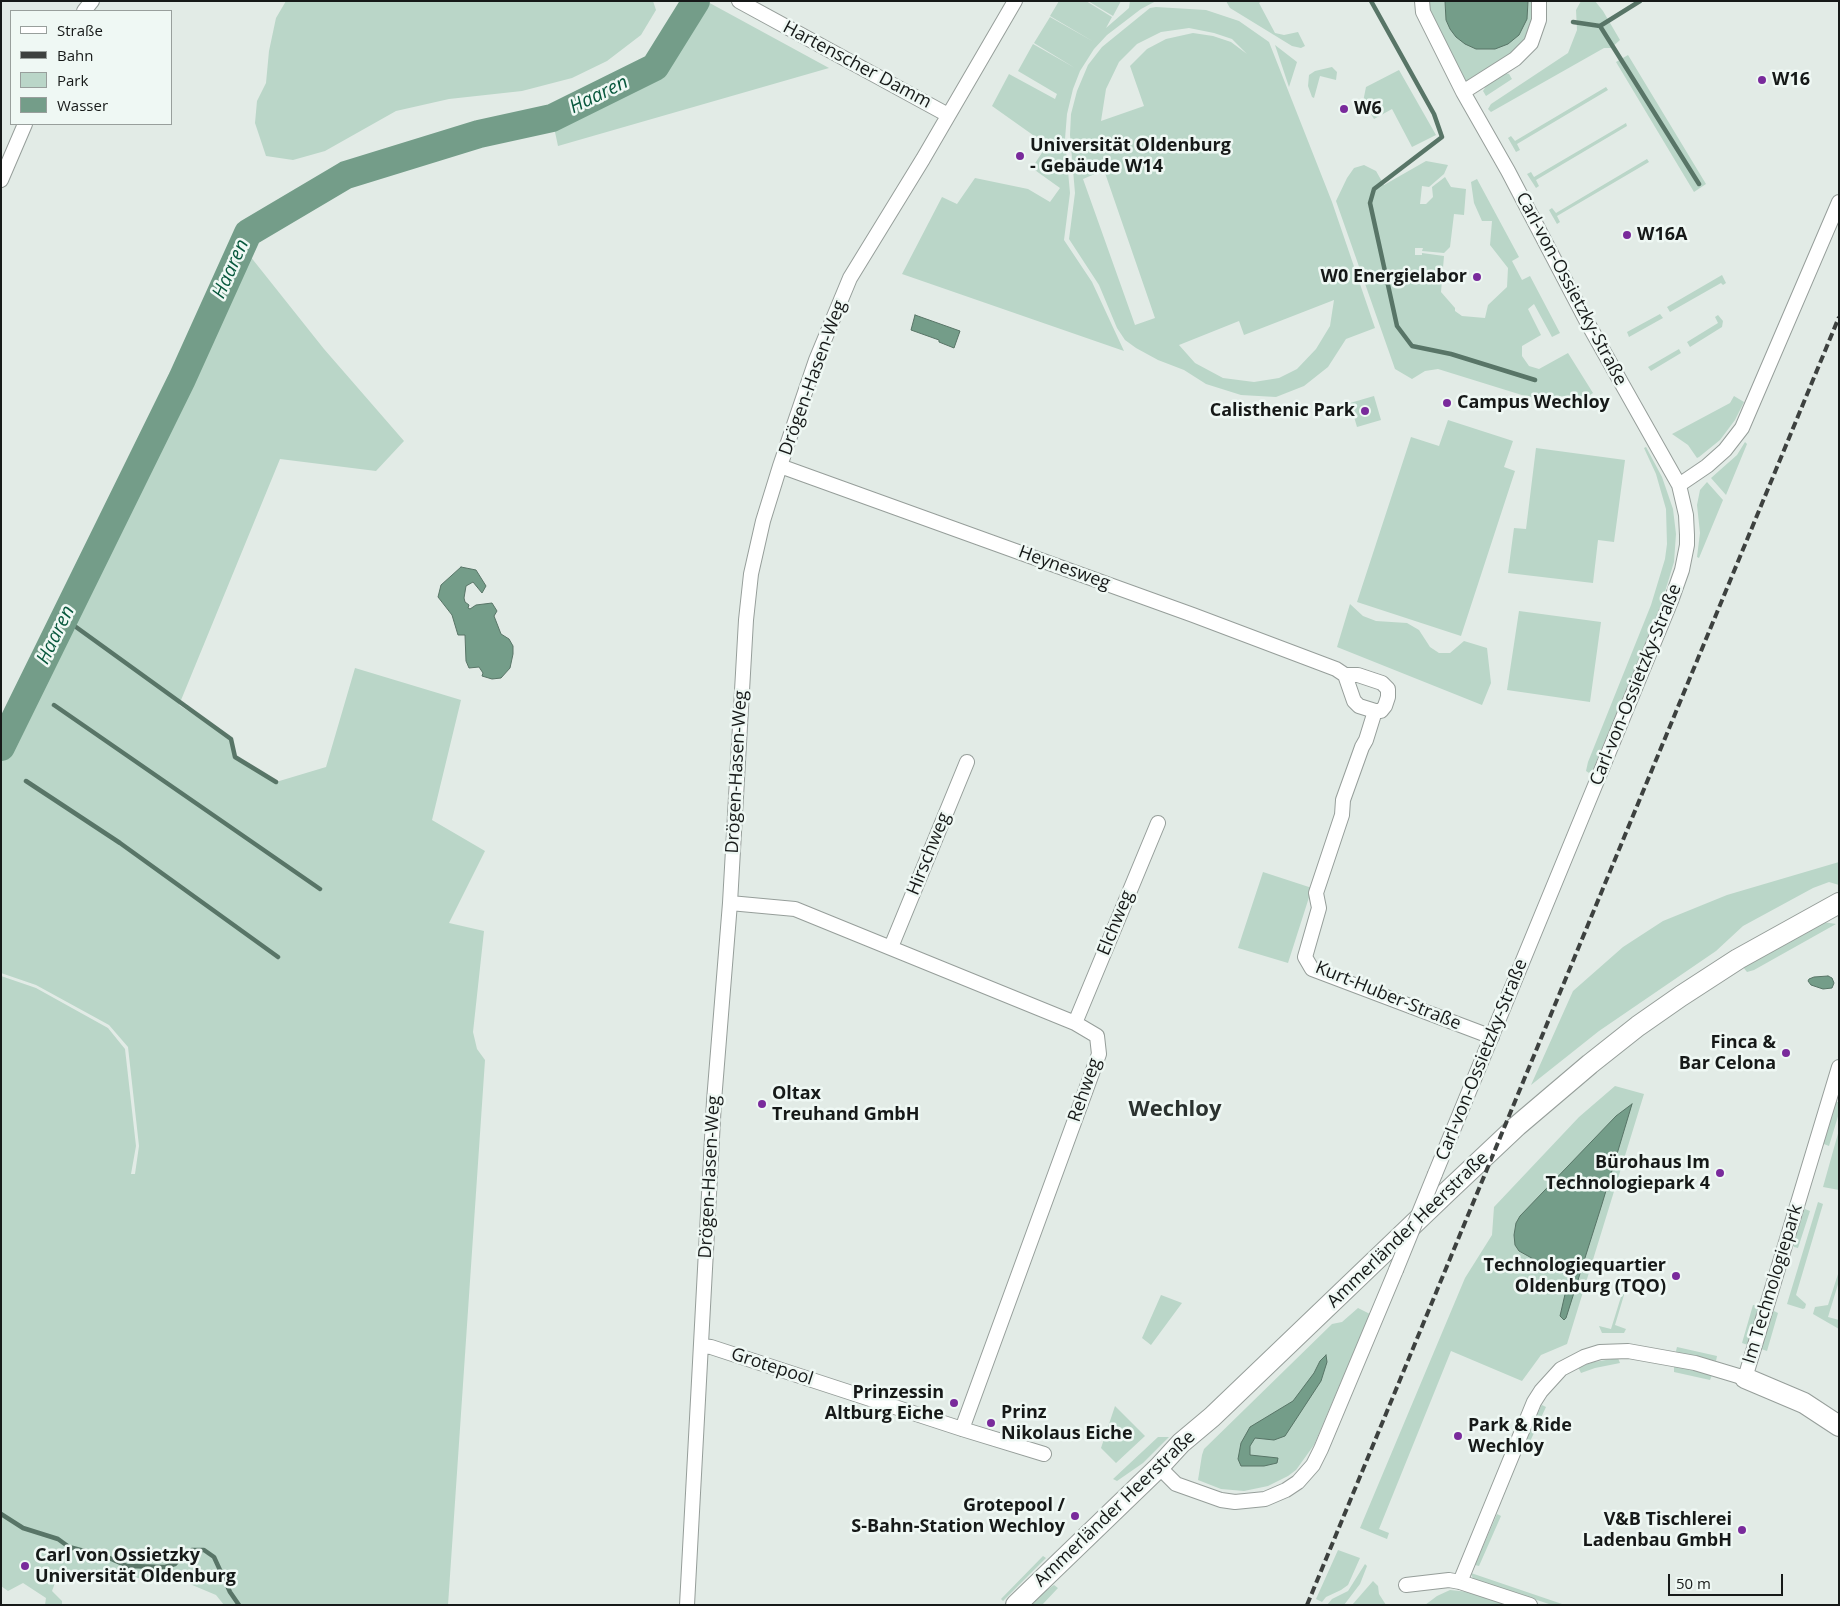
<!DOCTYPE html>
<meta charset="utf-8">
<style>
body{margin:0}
#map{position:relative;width:1840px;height:1606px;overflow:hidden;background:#e2ebe6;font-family:"Open Sans",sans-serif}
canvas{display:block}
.frame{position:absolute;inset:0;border:2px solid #161918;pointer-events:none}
.legend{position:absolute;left:10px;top:10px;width:162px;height:115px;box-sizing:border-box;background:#eff8f4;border:1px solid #989f9c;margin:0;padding:6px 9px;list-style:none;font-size:15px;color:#161918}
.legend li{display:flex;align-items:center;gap:10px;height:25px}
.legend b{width:25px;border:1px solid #989f9c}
.scale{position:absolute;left:1668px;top:1574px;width:115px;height:22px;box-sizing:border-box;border:2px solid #161918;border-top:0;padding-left:6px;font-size:15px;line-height:18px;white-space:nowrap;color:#161918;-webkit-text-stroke:4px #eff8f4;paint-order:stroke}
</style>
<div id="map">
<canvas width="1840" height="1606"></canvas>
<div class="frame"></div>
<ul class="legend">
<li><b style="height:6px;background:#fff"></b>Straße</li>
<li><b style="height:6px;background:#3d413f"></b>Bahn</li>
<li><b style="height:14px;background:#bad6c8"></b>Park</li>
<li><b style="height:14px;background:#749d89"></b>Wasser</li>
</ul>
<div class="scale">50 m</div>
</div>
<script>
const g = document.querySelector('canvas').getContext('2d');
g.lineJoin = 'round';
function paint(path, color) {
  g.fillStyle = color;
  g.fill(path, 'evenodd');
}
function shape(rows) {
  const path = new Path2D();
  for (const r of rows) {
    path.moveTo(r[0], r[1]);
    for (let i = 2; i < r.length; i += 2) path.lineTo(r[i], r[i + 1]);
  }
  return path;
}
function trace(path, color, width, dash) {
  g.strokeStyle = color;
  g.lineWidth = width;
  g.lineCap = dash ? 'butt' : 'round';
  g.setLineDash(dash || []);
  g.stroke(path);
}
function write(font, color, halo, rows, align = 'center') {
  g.font = font + ' "Open Sans",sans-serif';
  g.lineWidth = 5;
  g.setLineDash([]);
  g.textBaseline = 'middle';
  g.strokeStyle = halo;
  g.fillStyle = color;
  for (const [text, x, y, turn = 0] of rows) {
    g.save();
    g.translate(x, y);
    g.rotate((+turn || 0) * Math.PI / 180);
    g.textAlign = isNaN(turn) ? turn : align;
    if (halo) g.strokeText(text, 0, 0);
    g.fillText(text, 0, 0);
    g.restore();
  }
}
paint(shape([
 [286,1,653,1,656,10,641,35,607,61,572,78,522,91,449,99,396,111,325,151,293,160,266,156,255,123,257,101,266,83,269,51,276,18],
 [696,1,706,1,829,68,558,146,552,118,655,67],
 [1059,1,1086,1,1112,17,1106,28,1129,8,1130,1,1156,1,1141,9,1107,35,1094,49,1080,71,1073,89,1067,114,1065,139,1070,193,1064,240,1092,282,1124,351,902,274,942,197,957,204,975,178,1028,189,1050,202,1060,188,1032,168,1047,145,992,106,1009,74,1055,99,1057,94,1018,71,1033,44,1075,68,1034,43,1050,17,1094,42,1050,16],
 [1088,1,1121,1,1113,16],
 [1226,1,1262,1,1259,3,1275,33,1284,35,1298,32,1305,46,1301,48,1292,46,1230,8],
 [1422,1,1445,1,1446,20,1450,29,1527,19,1528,1,1539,1,1531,43,1463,92],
 [1581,1,1595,1,1603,11,1620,40,1611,48,1604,48,1491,112,1488,109,1491,104,1568,53,1577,30,1576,10],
 [1156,7,1206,10,1239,21,1269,42,1332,202,1375,328,1346,339,1328,367,1304,386,1276,397,1241,395,1206,384,1184,370,1158,360,1136,348,1125,340,1117,328,1099,285,1069,239,1075,193,1070,135,1071,114,1077,91,1088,65,1102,47,1150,8],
 [1189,28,1214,33,1232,39,1247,54,1231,42,1213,36,1193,33,1166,39,1147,49,1130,66,1144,106,1101,121,1106,89,1119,62,1137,44,1161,32],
 [1104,170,1155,318,1135,325,1083,179],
 [1334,300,1330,326,1316,349,1297,369,1279,378,1254,382,1223,378,1195,363,1179,345,1239,321,1244,335],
 [1275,45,1297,62,1289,87],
 [1628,55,1706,184,1694,192,1616,62],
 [1332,67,1337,72,1336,80,1320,76,1314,98,1312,97,1308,86,1309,75,1315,71],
 [1399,70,1436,135,1412,147,1392,109,1374,119,1363,102,1366,87],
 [1505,73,1509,74,1512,79,1486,96,1483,91,1486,86],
 [1606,87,1608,90,1517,144,1520,150,1516,152,1508,138,1511,136,1515,141],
 [1626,123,1627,126,1536,180,1539,186,1536,188,1527,174,1531,172,1534,177],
 [1647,159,1649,162,1557,216,1560,222,1557,224,1549,210,1552,208,1556,213],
 [1426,161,1448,165,1444,174,1429,187,1422,186,1420,204,1426,204,1433,197,1432,187,1445,177,1451,187,1466,189,1464,215,1454,214,1450,247,1444,253,1422,251,1423,248,1415,248,1415,255,1422,255,1422,253,1444,256,1441,292,1455,308,1455,311,1462,316,1485,318,1488,305,1507,287,1508,268,1490,245,1492,221,1482,221,1474,203,1471,182,1477,179,1519,257,1512,261,1522,280,1530,276,1560,333,1552,337,1534,304,1528,309,1541,335,1522,346,1522,356,1529,366,1539,369,1568,353,1593,393,1581,401,1567,396,1540,398,1525,396,1438,369,1425,371,1412,379,1395,369,1336,201,1347,178,1354,168,1364,165,1376,171,1384,185],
 [242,246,324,349,404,441,376,471,280,459,179,705,231,739,235,757,276,782,326,767,355,668,461,700,432,820,485,851,449,923,484,931,473,1032,477,1049,485,1060,448,1605,224,1605,216,1595,185,1582,137,1578,75,1578,62,1575,64,1579,55,1583,52,1591,62,1601,62,1605,45,1605,46,1598,23,1583,8,1591,1,1586,1,976,36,988,108,1028,125,1049,136,1146,131,1174,135,1174,139,1146,128,1047,109,1025,36,985,1,973,1,747],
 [1722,275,1726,283,1723,285,1721,283,1670,312,1667,307],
 [1660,314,1663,318,1629,337,1627,332],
 [1718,315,1723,321,1722,327,1690,347,1687,342,1718,323,1715,317],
 [1679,349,1681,353,1651,371,1648,367],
 [1374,396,1381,420,1357,427,1350,403],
 [1734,396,1744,402,1735,420,1720,440,1699,457,1697,458,1688,445,1672,434,1730,403],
 [1448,420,1513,441,1504,467,1515,471,1461,636,1357,602,1411,437,1439,446],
 [1745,442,1747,444,1726,495,1711,478,1737,455],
 [1646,447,1662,477,1673,509,1676,534,1674,562,1661,605,1593,770,1589,773,1586,771,1588,762,1651,605,1665,559,1667,544,1666,509,1656,474,1644,448],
 [1536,448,1625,460,1614,542,1598,540,1593,583,1508,573,1514,528,1526,529],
 [1707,482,1723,500,1699,558,1697,557,1700,533,1697,505,1700,490],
 [1350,604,1363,616,1376,621,1407,623,1419,630,1430,647,1439,653,1450,653,1464,641,1487,648,1491,683,1482,705,1337,647],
 [1519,611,1601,622,1590,702,1507,690],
 [1839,862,1839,885,1829,882,1813,888,1743,926,1716,951,1599,1031,1531,1085,1573,991,1623,947,1663,921,1727,895],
 [1263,872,1312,888,1288,963,1238,948],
 [1823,922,1836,924,1754,970,1747,972,1742,966],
 [1615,1086,1644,1094,1567,1344,1541,1355,1522,1381,1451,1351,1379,1529,1389,1533,1387,1539,1360,1528,1465,1278,1492,1235,1494,1207,1579,1117],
 [1836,1102,1839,1102,1839,1113,1829,1146,1824,1144,1824,1142],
 [1839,1130,1839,1190,1823,1187],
 [1818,1202,1823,1204,1796,1295,1806,1304,1805,1308,1803,1309,1787,1304],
 [1805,1209,1810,1211,1798,1248,1794,1247,1793,1245,1803,1211],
 [1839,1271,1839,1281,1828,1317,1839,1320,1839,1329,1813,1314,1815,1307,1828,1305],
 [1625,1284,1627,1285,1615,1325,1626,1329,1624,1333,1602,1333,1599,1326,1611,1329],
 [1161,1295,1182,1303,1151,1345,1142,1338],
 [1753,1305,1758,1306,1759,1309,1748,1345,1742,1343],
 [1358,1308,1370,1314,1314,1445,1296,1470,1288,1476,1268,1486,1244,1491,1221,1489,1198,1480,1202,1455,1204,1449,1332,1324,1342,1322],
 [1774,1311,1778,1313,1767,1351,1761,1349,1772,1313],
 [1677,1347,1717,1356,1716,1361,1677,1353,1676,1351],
 [1618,1358,1620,1363,1595,1368,1581,1373,1579,1369,1579,1367,1594,1362],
 [1677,1366,1712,1375,1710,1380,1674,1372,1674,1367],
 [1542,1405,1546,1407,1527,1448,1524,1445,1541,1406],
 [1115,1406,1145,1436,1116,1463,1101,1448],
 [1158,1437,1169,1437,1143,1463,1117,1481,1113,1479],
 [1497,1514,1501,1516,1479,1566,1475,1565],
 [1338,1550,1360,1558,1348,1585,1341,1590,1326,1597,1322,1602,1316,1599],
 [1043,1556,1046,1558,1003,1601,1001,1599],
 [1365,1564,1367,1566,1360,1584,1344,1605,1327,1605,1332,1599,1348,1591],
 [1471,1573,1565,1605,1552,1605,1473,1579],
 [1373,1581,1378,1586,1379,1594,1386,1605,1352,1605],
 [1054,1585,1058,1588,1042,1605,1024,1605],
 [1450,1590,1469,1592,1507,1605,1425,1605,1437,1596]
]), '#bad6c8');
const water = shape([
 [1445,1,1528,1,1527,19,1519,35,1508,44,1495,49,1476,49,1465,44,1456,37,1450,29,1446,20,1445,1],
 [915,315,960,331,954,348,939,342,939,340,911,330,915,315],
 [461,567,476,570,486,586,482,593,473,582,466,586,464,598,465,602,469,605,468,608,470,609,476,605,492,603,497,611,494,616,501,634,509,639,513,646,513,654,510,668,501,678,492,679,482,676,483,673,479,667,469,668,466,661,465,635,458,635,452,615,438,597,441,585,461,567],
 [1828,976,1832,978,1834,983,1832,988,1823,989,1811,985,1808,981,1809,979,1814,977,1828,976],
 [1632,1104,1602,1204,1566,1318,1564,1320,1560,1316,1569,1277,1565,1273,1537,1261,1519,1251,1515,1245,1514,1235,1516,1223,1520,1216,1616,1116,1632,1104],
 [1326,1355,1327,1362,1321,1381,1285,1436,1274,1440,1255,1438,1250,1446,1250,1455,1278,1458,1277,1463,1264,1466,1241,1466,1238,1459,1241,1443,1250,1427,1293,1401,1314,1373,1320,1361,1326,1355]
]);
paint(water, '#749d89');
trace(water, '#587567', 1);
trace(shape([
 [1371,1,1434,114,1442,137,1374,189,1370,203,1397,326,1412,346,1451,354,1535,380],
 [1573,22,1600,26,1699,184],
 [1600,26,1640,1],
 [76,627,231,739,235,757,276,782],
 [54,705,320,889],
 [26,781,120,843,278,957],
 [1,1514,23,1528,58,1539,69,1547,107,1557,127,1566,165,1567,175,1564,182,1556,192,1550,204,1550,214,1557,230,1592,239,1605]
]), '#587567', 4.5);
trace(shape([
 [1,747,182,379,248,233,346,175,479,134,552,118,655,67,696,1]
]), '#749d89', 28);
const street = shape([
 [739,1,948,115],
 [1422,1,1423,12,1463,92,1508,171,1587,322,1679,485,1686,515,1687,535,1687,545,1682,570,1671,601,1435,1174],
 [84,11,92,1],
 [1463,92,1515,59,1531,43,1539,20,1539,1],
 [1,180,25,124],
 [780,466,1193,615,1336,669,1345,675,1358,675,1382,683,1388,689,1388,697,1385,706,1381,711,1375,711,1359,706,1354,701,1345,675],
 [1679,485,1707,466,1725,450,1742,428,1839,202],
 [1375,711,1366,740,1362,747,1343,800,1342,815,1316,893,1319,908,1305,957,1312,969,1492,1037],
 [730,903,795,909,1075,1023,1097,1036,1099,1054,962,1429],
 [891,947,967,762],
 [1075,1023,1158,823],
 [701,1346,711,1347,962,1429,1044,1454],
 [1159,1467,1176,1484,1221,1500,1235,1502,1265,1499,1286,1490,1298,1482,1313,1465,1321,1449,1396,1270],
 [1460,1582,1534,1402,1541,1391,1561,1369,1584,1357,1600,1352,1628,1351,1695,1363,1745,1378,1839,1067],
 [1406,1585,1449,1580,1460,1582,1530,1605],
 [687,1605,714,1101,730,903,746,620,751,574,763,521,780,466,816,360,850,278,923,159,1015,1]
]);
const secondary = shape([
 [1745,1378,1804,1403,1839,1426],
 [1016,1605,1159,1467,1181,1443,1212,1417,1448,1191,1517,1126,1590,1064,1638,1026,1681,996,1738,959,1839,903]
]);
trace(street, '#969e9a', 16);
trace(secondary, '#969e9a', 22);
trace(street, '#fff', 14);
trace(secondary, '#fff', 20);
trace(shape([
 [1307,1605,1839,317]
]), '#3d413f', 4, [8, 4]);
const streetBridge = shape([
 [1396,1270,1435,1174]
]);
trace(streetBridge, '#969e9a', 16, []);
trace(streetBridge, '#fff', 14);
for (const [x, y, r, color] of [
 [1762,80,5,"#792a9b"],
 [1344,109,5,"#792a9b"],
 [1020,156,5,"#792a9b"],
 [1627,235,5,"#792a9b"],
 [1477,277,5,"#792a9b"],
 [1447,403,5,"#792a9b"],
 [1365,411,5,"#792a9b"],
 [1786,1053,5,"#792a9b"],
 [762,1104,5,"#792a9b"],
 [1720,1173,5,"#792a9b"],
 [1676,1276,5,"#792a9b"],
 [954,1403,5,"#792a9b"],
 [991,1423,5,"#792a9b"],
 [1458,1436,5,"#792a9b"],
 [1075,1516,5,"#792a9b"],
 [1742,1530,5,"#792a9b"],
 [25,1566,5,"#792a9b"]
]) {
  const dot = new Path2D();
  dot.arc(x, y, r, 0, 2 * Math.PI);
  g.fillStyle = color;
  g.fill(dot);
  trace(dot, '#eff8f4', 2);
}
write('18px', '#161918', '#eff8f4', [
 ["Hartenscher Damm",857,65,28],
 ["Carl-von-Ossietzky-Straße",1571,289,62],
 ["Drögen-Hasen-Weg",813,378,-70],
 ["Heynesweg",1064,568,20],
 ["Carl-von-Ossietzky-Straße",1636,685,-68],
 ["Drögen-Hasen-Weg",737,772,-87],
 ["Hirschweg",929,854,-68],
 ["Elchweg",1116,923,-68],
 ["Kurt-Huber-Straße",1388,996,22],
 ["Carl-von-Ossietzky-Straße",1482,1060,-68],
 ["Rehweg",1085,1090,-71],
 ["Drögen-Hasen-Weg",710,1177,-87],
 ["Ammerländer Heerstraße",1408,1230,-44],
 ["Im Technologiepark",1773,1284,-73],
 ["Grotepool",772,1367,18],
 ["Ammerländer Heerstraße",1115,1509,-44]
]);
write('bold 18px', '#161918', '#eff8f4', [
 ["W16",1772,80],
 ["W6",1354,109],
 ["Universität Oldenburg",1030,146],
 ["- Gebäude W14",1030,167],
 ["W16A",1637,235],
 ["W0 Energielabor",1467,277,"right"],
 ["Campus Wechloy",1457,403],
 ["Calisthenic Park",1355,411,"right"],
 ["Finca &",1776,1043,"right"],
 ["Bar Celona",1776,1064,"right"],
 ["Oltax",772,1094],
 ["Treuhand GmbH",772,1115],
 ["Bürohaus Im",1710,1163,"right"],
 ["Technologiepark 4",1710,1184,"right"],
 ["Technologiequartier",1666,1266,"right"],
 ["Oldenburg (TQO)",1666,1287,"right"],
 ["Prinzessin",944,1393,"right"],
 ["Altburg Eiche",944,1414,"right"],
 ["Prinz",1001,1413],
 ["Nikolaus Eiche",1001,1434],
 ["Park & Ride",1468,1426],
 ["Wechloy",1468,1447],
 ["Grotepool /",1065,1506,"right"],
 ["S-Bahn-Station Wechloy",1065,1527,"right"],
 ["V&B Tischlerei",1732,1520,"right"],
 ["Ladenbau GmbH",1732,1541,"right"],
 ["Carl von Ossietzky",35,1556],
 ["Universität Oldenburg",35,1577]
], 'left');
write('italic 19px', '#08583d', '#eff8f4', [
 ["Haaren",599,95,-26],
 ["Haaren",231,269,-66],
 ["Haaren",56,635,-64]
]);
write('bold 22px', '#2b322f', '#eff8f4', [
 ["Wechloy",1175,1110]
]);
</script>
